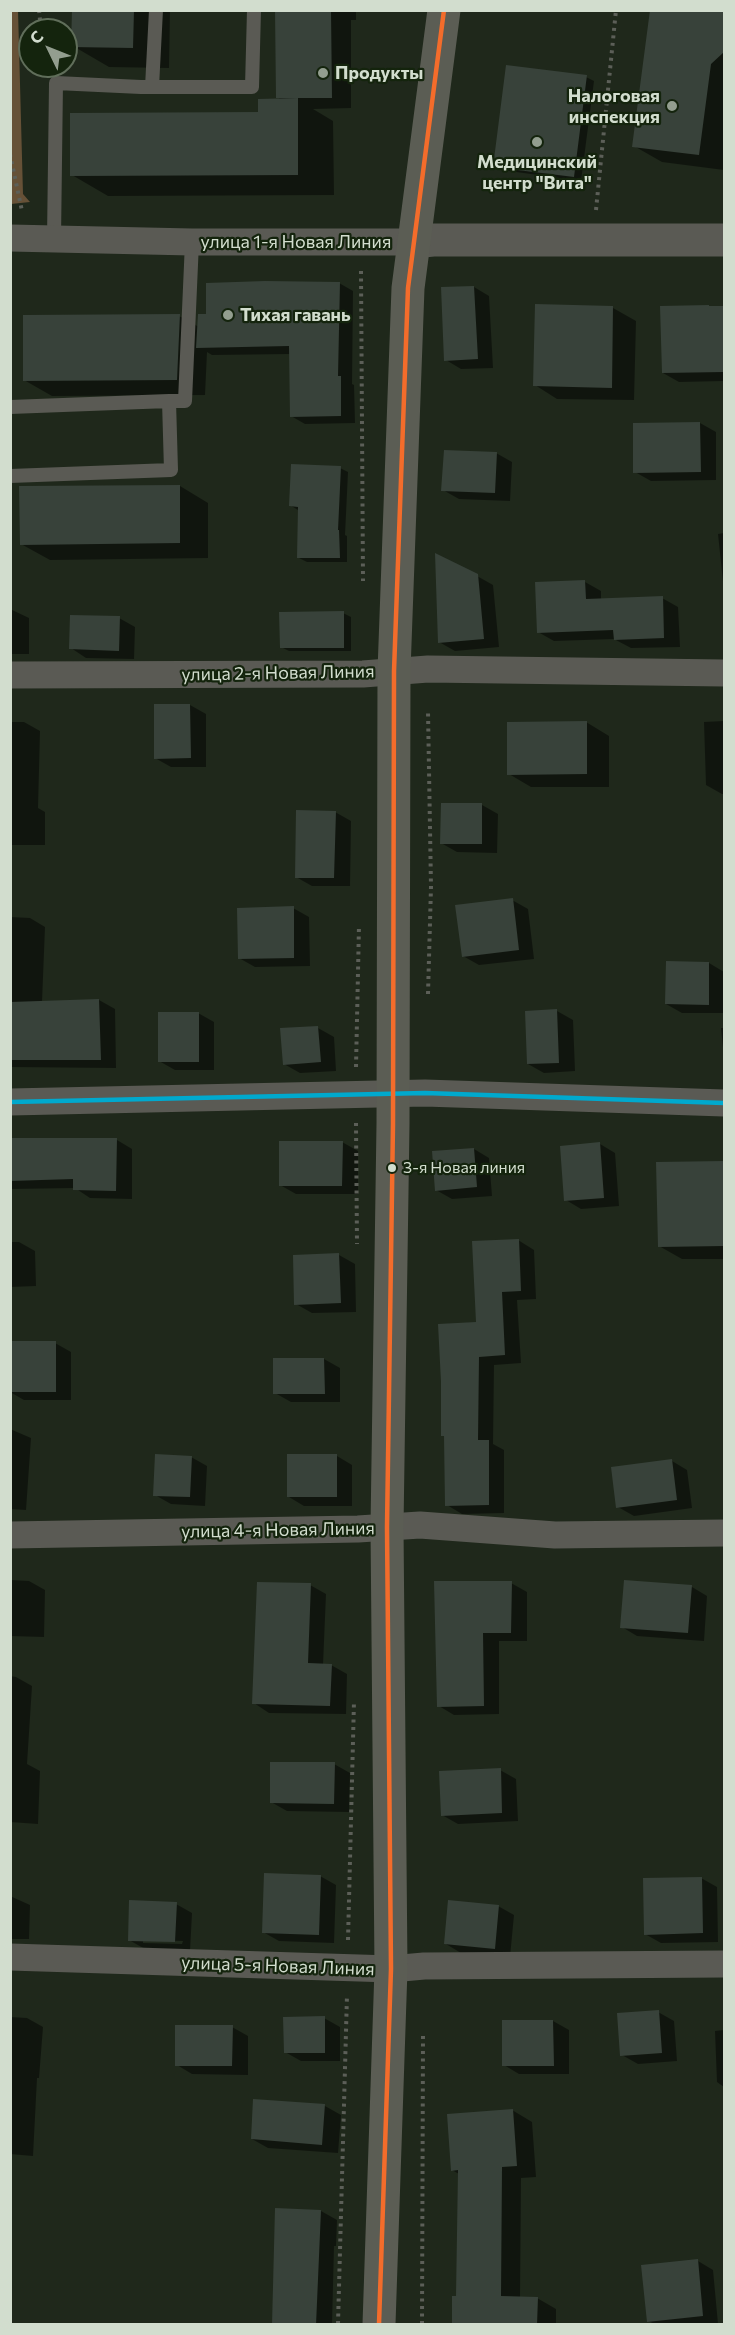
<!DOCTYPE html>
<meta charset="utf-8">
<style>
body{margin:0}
#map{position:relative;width:735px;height:2335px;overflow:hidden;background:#1f281b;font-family:Commissioner,sans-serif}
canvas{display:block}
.frame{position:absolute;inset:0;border:12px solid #d2ddce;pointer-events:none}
.north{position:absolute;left:18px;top:18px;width:60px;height:60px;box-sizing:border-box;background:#14240d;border:2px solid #606e5a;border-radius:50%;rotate:313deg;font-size:16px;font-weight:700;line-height:24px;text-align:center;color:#d2ddce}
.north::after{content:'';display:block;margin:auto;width:21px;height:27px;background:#939e8f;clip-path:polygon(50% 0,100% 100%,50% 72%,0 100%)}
</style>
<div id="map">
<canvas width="735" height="2335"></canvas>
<div class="frame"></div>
<div class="north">С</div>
</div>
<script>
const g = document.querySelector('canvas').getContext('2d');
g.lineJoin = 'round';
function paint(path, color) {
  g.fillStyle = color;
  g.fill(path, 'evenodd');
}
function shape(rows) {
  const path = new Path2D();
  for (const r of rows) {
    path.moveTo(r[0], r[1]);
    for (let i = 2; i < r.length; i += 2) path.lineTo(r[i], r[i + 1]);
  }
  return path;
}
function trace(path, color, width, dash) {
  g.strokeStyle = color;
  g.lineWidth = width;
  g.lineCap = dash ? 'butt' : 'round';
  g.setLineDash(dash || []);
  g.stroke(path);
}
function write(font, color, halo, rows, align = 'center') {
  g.font = font + ' Commissioner,sans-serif';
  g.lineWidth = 4.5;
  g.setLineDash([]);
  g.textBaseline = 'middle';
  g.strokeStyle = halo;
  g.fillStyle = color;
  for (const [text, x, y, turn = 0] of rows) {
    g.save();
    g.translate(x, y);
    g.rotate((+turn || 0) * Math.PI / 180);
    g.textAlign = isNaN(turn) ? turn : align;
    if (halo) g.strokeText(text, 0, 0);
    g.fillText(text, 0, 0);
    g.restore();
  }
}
paint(shape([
 [18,10,23,194,30,202,11,204,10,11]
]), '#665137');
paint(shape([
 [73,10,170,10,169,68,109,67,73,46],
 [276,10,356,10,356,20,351,20,351,108,313,109,333,121,334,195,108,196,72,175,260,114,281,100,277,97],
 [651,10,724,10,724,170,662,162,634,146],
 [586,77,594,81,581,181,502,170,495,166],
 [339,283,353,291,352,384,354,385,355,423,305,424,291,416,290,354,212,355,207,352,205,395,52,396,24,380,179,316,199,327],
 [474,287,489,296,493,368,461,369,446,360],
 [536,306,613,308,636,321,634,400,557,399,535,385],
 [724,307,724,381,679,382,663,373,711,308],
 [700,423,716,432,716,480,651,481,635,472],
 [496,453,512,462,510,501,459,499,443,490],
 [340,468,348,472,345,535,347,536,347,562,307,562,299,558,298,510,290,505],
 [180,486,208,503,208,558,50,560,21,544],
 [724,533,724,591,718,534],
 [477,576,493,585,499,647,455,651,439,642],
 [585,582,601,591,601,600,662,598,678,607,680,647,631,648,614,639,554,641,538,632],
 [10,609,29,618,29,654,10,654],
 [343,613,351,617,351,651,289,651,281,647],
 [119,618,135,627,134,659,86,658,71,648],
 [190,705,206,714,206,767,171,767,155,758],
 [724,721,724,794,722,794,706,785,704,722],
 [10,722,24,722,40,731,38,808,45,812,45,845,10,845],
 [586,722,609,736,609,787,531,787,509,774],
 [482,805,498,814,497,853,457,852,441,843],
 [335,812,351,821,350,886,312,886,296,877],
 [512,900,528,909,534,959,479,965,463,956],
 [293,908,309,917,310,966,255,967,239,958],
 [10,917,30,918,45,927,42,1002,99,1000,115,1009,116,1068,10,1067],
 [709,963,724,972,724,1013,682,1013,666,1004],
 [557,1011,573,1020,575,1071,544,1073,528,1064,527,1012],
 [198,1013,214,1022,214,1070,175,1070,159,1061],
 [318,1028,334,1037,336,1071,300,1073,284,1064],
 [721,1028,724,1028,724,1057],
 [10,1140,117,1140,132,1149,132,1199,90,1198,75,1188,10,1189],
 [342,1142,358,1151,358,1194,296,1194,280,1185],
 [600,1144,615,1153,619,1206,581,1209,566,1200],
 [474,1149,489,1158,492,1196,452,1199,436,1190],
 [724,1163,724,1259,682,1259,659,1246,658,1164],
 [518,1240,534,1250,536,1299,517,1300,521,1363,494,1365,493,1444,504,1450,504,1513,462,1514,447,1505,446,1437,442,1435,478,1323],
 [10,1242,19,1242,35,1251,36,1286,10,1287],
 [339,1255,355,1264,356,1312,312,1313,296,1304],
 [10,1342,55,1343,71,1352,71,1400,24,1400,10,1392],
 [275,1359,324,1359,340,1368,340,1402,291,1402,275,1393],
 [10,1429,31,1438,26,1510,10,1509],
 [337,1456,352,1465,352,1506,304,1506,289,1497],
 [191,1457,207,1466,205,1506,171,1504,155,1495],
 [672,1461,687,1470,692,1508,634,1516,618,1507],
 [10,1580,29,1581,45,1590,44,1637,10,1636],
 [511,1583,527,1592,527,1641,499,1641,499,1714,454,1715,439,1706],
 [310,1585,326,1594,323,1665,331,1665,347,1674,346,1714,269,1713,254,1703],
 [692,1587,707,1596,704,1641,637,1636,622,1627],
 [10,1676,16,1677,32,1686,27,1764,40,1771,38,1824,10,1822],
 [334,1764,350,1773,349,1812,287,1811,271,1802],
 [500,1770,516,1779,518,1821,458,1824,442,1815],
 [320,1876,336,1885,334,1943,279,1941,263,1932],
 [701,1878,717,1887,718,1942,661,1943,645,1934],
 [10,1896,30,1905,29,1939,10,1939],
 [176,1904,192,1913,190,1951,145,1949,129,1940],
 [143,1940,183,1941,182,1944,143,1943],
 [498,1906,514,1915,510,1957,461,1953,446,1944],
 [658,2012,674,2021,677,2061,638,2064,622,2055],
 [10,2017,27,2018,43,2027,39,2078,37,2078,33,2156,10,2154],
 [324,2018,340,2027,340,2061,301,2061,285,2052],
 [553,2021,569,2030,569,2074,519,2074,504,2065],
 [232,2027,248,2036,248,2075,192,2074,177,2065],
 [724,2030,724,2087,717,2082,715,2031],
 [255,2100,325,2106,341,2115,338,2153,268,2148,252,2139],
 [512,2110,532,2122,536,2177,521,2178,520,2298,537,2298,556,2309,556,2324,453,2324,458,2298,459,2174,452,2170],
 [276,2210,321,2211,337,2220,336,2246,334,2246,332,2324,274,2324],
 [698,2261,713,2270,718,2324,655,2324,648,2321]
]), '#0007');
paint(shape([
 [72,10,134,10,133,48,71,47],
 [275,10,331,10,332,98,276,98],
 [650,10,724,10,724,52,711,64,699,155,632,147],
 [506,65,587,75,574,177,493,167],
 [298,98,298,175,70,176,70,113,258,112,258,99],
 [265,281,340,282,338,376,341,376,341,416,290,417,289,346,196,348,198,314,206,314,206,283],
 [474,286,478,359,444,361,441,287],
 [535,304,613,306,612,388,533,386],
 [709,305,709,306,724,306,724,372,662,373,660,306],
 [180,314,177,380,23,381,23,315],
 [700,422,701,472,633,473,633,423],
 [444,450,497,452,495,493,441,491],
 [291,464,341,466,338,530,339,530,340,558,297,558,298,507,289,506],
 [180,485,180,543,20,545,19,486],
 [435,553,478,574,484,639,438,643],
 [585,580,586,599,663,596,664,638,614,640,613,630,537,633,535,582],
 [344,611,344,648,280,648,279,612],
 [70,615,120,616,119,651,69,649],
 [154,704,190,704,191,758,154,759],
 [587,721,587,774,507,775,507,722],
 [441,803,482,803,482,844,440,844],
 [296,810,336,811,334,878,295,878],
 [513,898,519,950,462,957,455,905],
 [294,906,294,958,238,959,237,908],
 [666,961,709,962,709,1005,665,1004],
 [99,999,101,1060,10,1060,10,1002],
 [557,1009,559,1063,527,1064,525,1011],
 [158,1012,199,1012,199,1062,158,1062],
 [318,1026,321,1062,283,1065,280,1028],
 [10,1138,117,1138,116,1191,73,1190,73,1179,10,1181],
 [279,1141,343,1141,342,1186,279,1186],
 [600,1142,604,1198,564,1201,560,1146],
 [474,1148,477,1187,435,1191,432,1151],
 [724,1161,724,1246,658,1247,656,1162],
 [519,1239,521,1291,502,1292,505,1355,479,1357,478,1440,489,1440,489,1505,445,1506,444,1436,441,1436,441,1382,438,1324,476,1322,472,1241],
 [339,1253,341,1303,294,1305,293,1255],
 [10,1341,56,1341,56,1392,10,1392],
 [273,1358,324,1358,325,1394,273,1394],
 [155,1454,192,1456,190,1497,153,1496],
 [287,1454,337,1454,337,1497,287,1497],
 [672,1459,677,1500,616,1508,611,1467],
 [624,1580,692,1585,688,1633,620,1628],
 [434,1581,512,1581,511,1633,483,1633,484,1706,437,1707],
 [257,1582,311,1583,308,1663,332,1664,330,1706,252,1704],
 [270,1762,335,1762,334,1804,270,1803],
 [501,1768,502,1813,441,1816,439,1771],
 [264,1873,321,1875,319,1935,262,1933],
 [702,1877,703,1933,644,1935,643,1878],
 [129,1900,177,1902,175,1942,128,1941],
 [448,1900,499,1905,495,1949,444,1944],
 [659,2010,662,2053,620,2056,617,2013],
 [325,2016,325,2053,284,2053,283,2017],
 [502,2020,553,2020,554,2066,502,2066],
 [175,2025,233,2025,232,2066,175,2066],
 [253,2099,325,2104,322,2145,251,2139],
 [513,2109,517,2166,502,2167,501,2296,538,2297,537,2325,452,2325,452,2296,456,2296,458,2170,451,2171,447,2114],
 [275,2208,321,2210,316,2325,272,2325],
 [698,2259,703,2316,647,2322,641,2265]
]), '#38423a');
trace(shape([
 [39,10,41,30],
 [10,154,22,211],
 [596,210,616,10],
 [361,271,363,581],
 [428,994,431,887,428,711],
 [356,1067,359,925],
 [356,1123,357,1244],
 [348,1940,354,1701],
 [338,2324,347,1995],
 [422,2324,423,2034]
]), '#5c5f58', 4, [3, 4.5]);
trace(shape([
 [152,87,156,10],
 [54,239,56,83,141,87,252,87,254,10],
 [169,401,185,401,192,242],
 [10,407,169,401,171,470,10,476]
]), '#5a5a54', 14);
trace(shape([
 [10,238,192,242,413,242],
 [10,675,363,674,428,669,724,673],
 [10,1102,425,1093,724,1103],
 [10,1535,358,1529,420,1525,555,1535,724,1533],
 [10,1957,391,1969,424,1966,724,1964]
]), '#5a5a54', 27);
trace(shape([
 [413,242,433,240,724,240]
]), '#5a5a54', 33);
trace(shape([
 [379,2324,391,1969,387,1527,393,1124,394,671,408,288,444,10]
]), '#5b5d54', 33);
trace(shape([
 [10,1102,425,1093,724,1103]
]), '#00a9ce', 4.5);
trace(shape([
 [379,2324,391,1969,387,1527,393,1124,394,671,408,288,444,10]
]), '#f36c2b', 4.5);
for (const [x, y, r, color] of [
 [323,73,6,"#939e8f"],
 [672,106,6,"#939e8f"],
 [537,142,6,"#939e8f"],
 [228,315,6,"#939e8f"],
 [392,1168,5,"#d2ddce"]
]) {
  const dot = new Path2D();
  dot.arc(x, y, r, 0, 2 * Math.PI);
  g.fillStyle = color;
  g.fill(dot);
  trace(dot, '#14240d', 2);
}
write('16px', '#d2ddce', '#14240d', [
 ["3-я Новая линия",403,1168]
], 'left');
write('bold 18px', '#d2ddce', '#14240d', [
 ["Продукты",335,73],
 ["Налоговая",660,96,"right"],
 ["инспекция",660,117,"right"],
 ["Медицинский",537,162,"center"],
 ["центр \"Вита\"",537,183,"center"],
 ["Тихая гавань",240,315]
], 'left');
write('18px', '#d2ddce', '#14240d', [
 ["улица 1-я Новая Линия",296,242],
 ["улица 2-я Новая Линия",278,673,-1],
 ["улица 4-я Новая Линия",278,1530,-1],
 ["улица 5-я Новая Линия",278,1966,2]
]);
</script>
